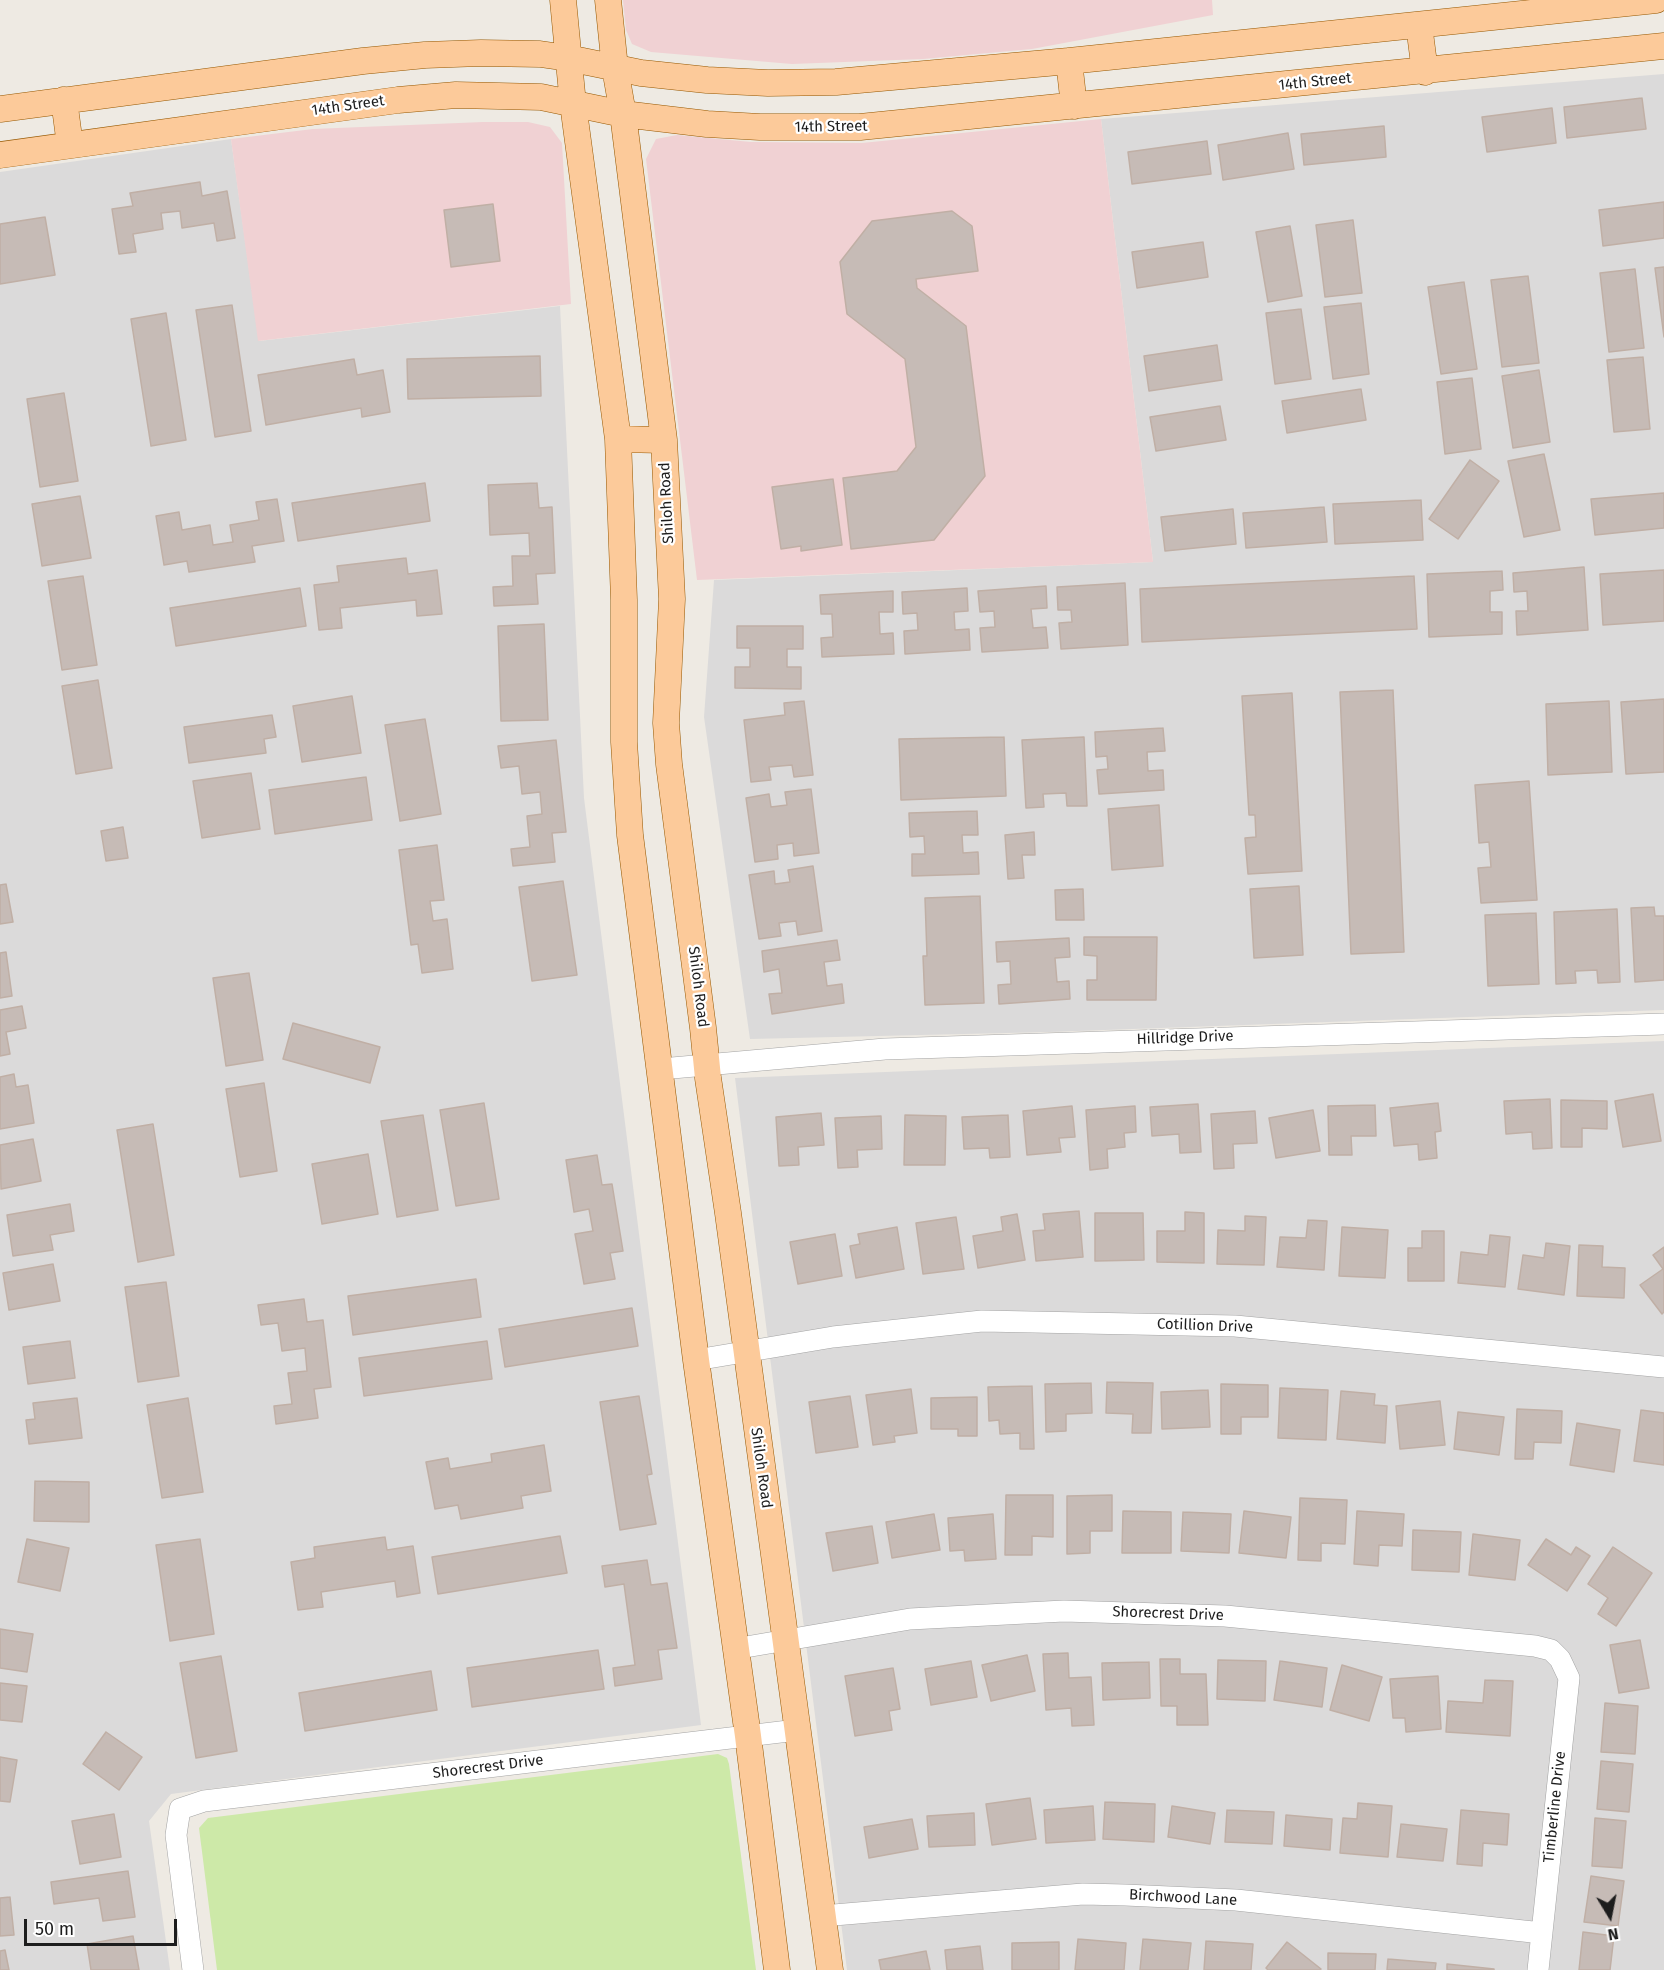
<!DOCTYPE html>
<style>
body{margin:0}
#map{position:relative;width:1664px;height:1970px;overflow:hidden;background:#eeeae3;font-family:"Fira Sans",sans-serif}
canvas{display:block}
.north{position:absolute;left:1580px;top:1886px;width:60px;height:60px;-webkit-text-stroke:4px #fff;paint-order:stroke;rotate:170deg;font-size:16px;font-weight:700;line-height:24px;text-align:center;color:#1d1d1d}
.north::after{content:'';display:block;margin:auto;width:21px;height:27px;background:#1d1d1d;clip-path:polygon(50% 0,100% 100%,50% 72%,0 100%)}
.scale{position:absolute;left:24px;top:1919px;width:153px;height:27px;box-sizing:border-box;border:3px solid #1d1d1d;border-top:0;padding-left:8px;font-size:18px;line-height:21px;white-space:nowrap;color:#1d1d1d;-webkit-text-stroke:4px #fff;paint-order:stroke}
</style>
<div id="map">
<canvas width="1664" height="1970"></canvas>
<div class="north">N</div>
<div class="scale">50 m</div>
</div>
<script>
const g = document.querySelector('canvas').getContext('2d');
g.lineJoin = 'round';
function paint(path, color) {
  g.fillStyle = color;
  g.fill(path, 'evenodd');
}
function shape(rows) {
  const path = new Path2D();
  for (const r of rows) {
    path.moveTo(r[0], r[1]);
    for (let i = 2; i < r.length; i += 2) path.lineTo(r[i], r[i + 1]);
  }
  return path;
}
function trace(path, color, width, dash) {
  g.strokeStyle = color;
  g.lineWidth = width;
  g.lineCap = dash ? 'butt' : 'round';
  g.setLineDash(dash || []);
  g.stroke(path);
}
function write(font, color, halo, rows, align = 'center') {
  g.font = font + ' "Fira Sans",sans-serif';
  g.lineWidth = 4.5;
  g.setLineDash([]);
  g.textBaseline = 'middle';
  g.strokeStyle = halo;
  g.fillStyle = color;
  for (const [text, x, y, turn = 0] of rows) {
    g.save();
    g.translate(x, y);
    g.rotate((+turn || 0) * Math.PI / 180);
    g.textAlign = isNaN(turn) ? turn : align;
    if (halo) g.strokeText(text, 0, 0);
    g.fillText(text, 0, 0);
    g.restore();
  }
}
paint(shape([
 [1664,74,1664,1010,1049,1032,750,1039,704,717,714,580,1153,562,1101,119],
 [231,139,259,341,560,306,584,798,701,1725,171,1794,149,1821,170,1970,0,1970,0,172],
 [1664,1041,1664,1970,847,1970,735,1078]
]), '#dbdada');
paint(shape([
 [623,0,1212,0,1213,15,1032,49,923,59,792,64,651,52,632,44,626,30],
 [1101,119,1153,562,697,580,646,159,656,139,677,135,751,142,862,143],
 [483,122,528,122,550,127,562,143,571,304,258,341,231,139,313,129]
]), '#f0d1d3');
paint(shape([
 [718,1754,727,1758,729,1764,756,1970,217,1970,199,1828,208,1818]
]), '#cde9a8');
const building = shape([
 [1642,98,1646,129,1567,138,1564,107,1642,98],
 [1552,108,1556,143,1487,152,1482,117,1552,108],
 [1384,126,1386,157,1304,165,1301,134,1384,126],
 [1288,133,1294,169,1223,180,1218,145,1288,133],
 [1207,141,1211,174,1132,184,1128,152,1207,141],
 [200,182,202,196,227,191,235,238,217,241,214,223,182,228,180,211,161,213,163,229,133,234,136,252,119,254,112,209,133,206,130,193,200,182],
 [1664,202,1664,238,1603,246,1599,210,1664,202],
 [493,204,500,261,451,267,444,210,493,204],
 [952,211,972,226,978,271,916,279,917,288,966,326,985,476,934,540,851,549,843,478,897,471,916,447,905,359,847,314,840,262,872,221,952,211],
 [45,217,55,275,0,284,0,224,45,217],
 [1353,220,1362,293,1325,297,1316,225,1353,220],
 [1290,226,1302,296,1268,302,1256,232,1290,226],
 [1203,242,1208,277,1137,288,1132,252,1203,242],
 [1664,267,1664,337,1655,268,1664,267],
 [1635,269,1644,348,1609,352,1600,273,1635,269],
 [1528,276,1539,363,1502,367,1491,280,1528,276],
 [1464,282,1477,369,1441,374,1428,287,1464,282],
 [1361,303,1369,374,1333,379,1324,307,1361,303],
 [232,305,251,431,215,437,196,310,232,305],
 [1301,309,1311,379,1275,384,1266,313,1301,309],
 [166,313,186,440,151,446,131,319,166,313],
 [1217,345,1222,380,1149,391,1144,356,1217,345],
 [540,356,541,396,408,399,407,359,540,356],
 [1643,357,1650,429,1614,432,1607,360,1643,357],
 [354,359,357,375,383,370,390,412,362,417,361,408,266,425,258,375,354,359],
 [1539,370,1550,442,1513,448,1502,376,1539,370],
 [1472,378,1481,449,1445,454,1437,382,1472,378],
 [1361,389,1366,420,1287,433,1282,401,1361,389],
 [64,393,78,481,40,487,27,399,64,393],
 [1220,406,1226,440,1156,451,1150,417,1220,406],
 [1544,454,1560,530,1524,537,1508,461,1544,454],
 [1470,460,1499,481,1458,539,1429,519,1470,460],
 [833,479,842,545,801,551,801,546,781,549,772,487,833,479],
 [425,483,430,521,298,541,292,503,425,483],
 [537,483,539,508,552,507,555,573,536,574,538,604,494,606,493,587,513,586,512,556,530,556,529,533,490,535,488,485,537,483],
 [1664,493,1664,528,1595,535,1591,499,1664,493],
 [80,496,91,558,42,566,32,504,80,496],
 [277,499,284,541,252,546,255,562,189,572,187,561,164,565,156,516,179,512,182,530,210,525,213,545,233,542,230,525,259,520,256,502,277,499],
 [1421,500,1423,540,1335,544,1333,504,1421,500],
 [1324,507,1327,542,1246,548,1243,513,1324,507],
 [1233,509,1236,544,1165,551,1161,517,1233,509],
 [406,558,408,574,437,570,442,614,417,616,416,600,340,608,342,628,319,630,314,585,339,582,337,566,406,558],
 [1584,567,1588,630,1517,635,1516,611,1528,611,1527,591,1514,592,1513,573,1584,567],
 [1664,570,1664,621,1603,625,1600,574,1664,570],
 [1502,571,1503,590,1490,591,1490,612,1502,612,1502,634,1429,637,1427,574,1502,571],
 [83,576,97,665,62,670,48,581,83,576],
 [1414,576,1417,629,1142,642,1140,589,1414,576],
 [1125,583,1128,645,1061,649,1059,623,1072,622,1071,610,1058,610,1057,587,1125,583],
 [1046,586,1047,608,1031,609,1033,628,1046,627,1048,648,982,652,980,628,995,627,994,611,980,612,978,591,1046,586],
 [300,588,306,626,176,646,170,608,300,588],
 [967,588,968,611,954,612,955,630,969,629,970,650,905,654,904,631,918,630,917,613,903,614,902,592,967,588],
 [893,591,893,612,879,612,880,634,893,633,894,654,822,657,821,638,833,637,832,614,821,614,820,595,893,591],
 [544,624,548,720,501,721,498,626,544,624],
 [737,626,803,626,803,649,787,649,787,667,801,667,801,689,735,688,735,667,750,667,750,648,737,648,737,626],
 [98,680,112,768,76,774,62,686,98,680],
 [1393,690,1404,952,1351,954,1340,692,1393,690],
 [1292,693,1302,871,1248,874,1245,838,1256,837,1255,815,1249,815,1242,696,1292,693],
 [352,696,361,753,302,762,293,706,352,696],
 [1664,699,1664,772,1626,774,1621,702,1664,699],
 [804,701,813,775,794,777,792,765,769,767,771,780,751,782,744,720,785,715,784,703,804,701],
 [1609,701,1612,772,1548,775,1546,704,1609,701],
 [272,715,276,737,264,739,266,753,189,763,184,727,272,715],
 [425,719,441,814,400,821,385,725,425,719],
 [1163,728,1165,751,1147,752,1148,771,1163,770,1164,790,1099,794,1097,770,1108,769,1107,756,1096,757,1095,732,1163,728],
 [1004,737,1006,796,901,800,899,739,1004,737],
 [1084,737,1087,806,1067,806,1066,793,1043,794,1044,807,1026,808,1022,740,1084,737],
 [556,740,566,832,552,833,555,862,513,866,511,849,530,847,527,816,542,814,540,792,522,794,519,766,501,768,498,746,556,740],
 [251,773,260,829,202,838,193,781,251,773],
 [366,777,372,820,275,834,269,790,366,777],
 [1529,781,1537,900,1481,903,1478,868,1491,867,1489,842,1479,843,1475,785,1529,781],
 [811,789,819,853,794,856,793,843,777,845,778,859,755,862,746,798,769,794,771,807,787,805,785,792,811,789],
 [1159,805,1163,866,1112,870,1108,809,1159,805],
 [977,811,978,835,962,835,963,853,978,852,979,874,912,876,912,854,925,854,924,836,910,837,909,813,977,811],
 [123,827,128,858,106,861,101,831,123,827],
 [1034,832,1035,855,1022,855,1024,878,1008,879,1005,835,1034,832],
 [437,845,444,900,430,901,433,921,447,919,453,969,422,973,418,944,411,945,399,850,437,845],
 [813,866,822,931,798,935,796,921,779,923,781,936,759,939,749,875,774,871,775,884,790,882,788,870,813,866],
 [563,881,577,975,532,981,519,887,563,881],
 [6,884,13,922,0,924,0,885,6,884],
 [1299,886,1303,955,1254,958,1250,889,1299,886],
 [1083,889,1084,920,1056,920,1055,890,1083,889],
 [980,896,984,1003,925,1005,923,956,927,956,925,898,980,896],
 [1654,907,1655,916,1664,916,1664,980,1635,982,1631,908,1654,907],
 [1617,909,1620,982,1598,983,1597,970,1575,971,1576,983,1556,984,1554,912,1617,909],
 [1536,913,1539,984,1488,986,1485,915,1536,913],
 [1084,937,1157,937,1156,1000,1087,1000,1087,980,1097,980,1097,956,1084,955,1084,937],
 [1069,938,1070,957,1055,958,1057,982,1069,981,1070,999,999,1004,998,985,1011,984,1010,961,997,962,996,942,1069,938],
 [837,940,840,960,824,962,827,986,842,984,844,1003,772,1014,769,994,782,993,779,969,764,972,762,951,837,940],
 [6,952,12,996,0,998,0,953,6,952],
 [249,973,263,1060,226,1066,213,978,249,973],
 [22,1006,26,1028,6,1032,10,1054,0,1056,0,1010,22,1006],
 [293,1023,380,1047,370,1083,283,1059,293,1023],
 [14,1074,16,1087,28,1085,34,1123,0,1129,0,1077,14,1074],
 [264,1083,277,1171,240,1177,226,1089,264,1083],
 [1653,1094,1661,1141,1623,1147,1615,1101,1653,1094],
 [1550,1099,1552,1148,1533,1149,1532,1132,1506,1134,1504,1101,1550,1099],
 [1561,1100,1607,1101,1607,1129,1582,1128,1582,1147,1561,1147,1561,1100],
 [484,1103,499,1199,456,1206,440,1110,484,1103],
 [1438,1103,1441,1131,1435,1132,1437,1158,1419,1160,1418,1144,1394,1146,1390,1108,1438,1103],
 [1198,1104,1201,1152,1180,1153,1179,1134,1152,1136,1150,1107,1198,1104],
 [1375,1105,1376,1136,1351,1136,1352,1155,1329,1155,1328,1106,1375,1105],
 [1072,1106,1075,1137,1059,1138,1061,1152,1027,1155,1023,1111,1072,1106],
 [1135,1106,1136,1132,1124,1133,1125,1147,1107,1149,1108,1168,1090,1170,1086,1110,1135,1106],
 [1313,1110,1320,1151,1276,1158,1269,1118,1313,1110],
 [1255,1111,1257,1143,1233,1144,1234,1168,1214,1169,1211,1114,1255,1111],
 [821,1113,824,1145,798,1147,799,1165,779,1166,776,1117,821,1113],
 [423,1115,438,1210,397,1217,381,1121,423,1115],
 [905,1115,946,1116,945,1165,904,1165,905,1115],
 [1008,1115,1010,1157,990,1158,989,1148,964,1149,962,1117,1008,1115],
 [881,1116,882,1149,857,1150,858,1167,838,1168,835,1118,881,1116],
 [153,1124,174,1255,138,1262,117,1130,153,1124],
 [33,1139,41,1181,1,1189,0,1145,33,1139],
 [368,1154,378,1214,322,1224,312,1164,368,1154],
 [597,1155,602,1185,612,1184,623,1251,610,1253,615,1279,584,1284,575,1234,593,1231,589,1209,574,1212,566,1160,597,1155],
 [70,1204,74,1231,50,1235,53,1250,13,1256,7,1215,70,1204],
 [1079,1211,1083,1257,1036,1261,1033,1231,1045,1230,1043,1214,1079,1211],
 [1185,1212,1204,1213,1204,1263,1157,1262,1157,1231,1185,1231,1185,1212],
 [1095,1213,1143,1213,1144,1260,1095,1261,1095,1213],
 [1017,1214,1025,1260,978,1268,973,1236,1003,1231,1001,1217,1017,1214],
 [1245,1216,1266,1217,1264,1265,1217,1264,1218,1230,1245,1231,1245,1216],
 [956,1217,964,1269,923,1274,916,1223,956,1217],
 [1308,1220,1327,1221,1324,1270,1277,1267,1280,1237,1306,1238,1308,1220],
 [897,1227,904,1269,856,1278,850,1246,860,1244,858,1234,897,1227],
 [1342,1227,1388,1230,1385,1278,1339,1276,1342,1227],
 [1422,1231,1444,1231,1444,1281,1408,1281,1408,1248,1422,1248,1422,1231],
 [835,1234,842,1276,798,1284,790,1242,835,1234],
 [1490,1235,1510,1237,1505,1287,1458,1283,1461,1252,1488,1255,1490,1235],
 [1546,1243,1570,1246,1564,1295,1518,1289,1523,1255,1544,1258,1546,1243],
 [1579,1245,1603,1246,1602,1267,1625,1268,1624,1298,1577,1296,1579,1245],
 [1664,1247,1664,1312,1662,1314,1640,1285,1663,1269,1653,1255,1664,1247],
 [53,1264,60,1301,9,1310,3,1273,53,1264],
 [476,1279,481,1317,353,1335,348,1296,476,1279],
 [166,1282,179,1376,138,1382,125,1287,166,1282],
 [304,1299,307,1322,323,1320,331,1387,314,1389,318,1418,276,1424,274,1406,292,1404,288,1373,307,1371,305,1348,282,1351,278,1323,261,1325,258,1305,304,1299],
 [632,1308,638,1346,505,1367,499,1329,632,1308],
 [70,1341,75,1378,28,1384,23,1347,70,1341],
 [487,1341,492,1379,364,1396,359,1358,487,1341],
 [1107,1382,1153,1383,1151,1433,1132,1433,1133,1414,1106,1413,1107,1382],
 [1091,1383,1092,1413,1066,1414,1066,1431,1046,1432,1045,1384,1091,1383],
 [1221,1384,1268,1385,1268,1417,1241,1417,1241,1434,1221,1434,1221,1384],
 [1032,1386,1034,1449,1020,1449,1020,1433,1000,1434,999,1420,989,1421,988,1387,1032,1386],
 [1280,1388,1328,1390,1326,1440,1278,1438,1280,1388],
 [911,1389,917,1433,894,1436,895,1442,873,1445,866,1395,911,1389],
 [1208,1390,1210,1427,1162,1429,1161,1392,1208,1390],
 [1341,1391,1375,1394,1374,1405,1387,1406,1385,1443,1337,1439,1341,1391],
 [639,1396,652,1474,647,1475,656,1524,620,1530,600,1402,639,1396],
 [850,1396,858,1447,816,1453,809,1402,850,1396],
 [977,1397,977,1436,958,1436,958,1429,931,1429,931,1398,977,1397],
 [77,1398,82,1438,29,1444,26,1420,35,1419,33,1403,77,1398],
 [188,1398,203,1492,162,1498,147,1405,188,1398],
 [1440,1401,1445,1445,1400,1449,1396,1406,1440,1401],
 [1517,1409,1562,1411,1561,1443,1534,1442,1533,1459,1515,1459,1517,1409],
 [1641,1410,1664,1413,1664,1465,1634,1461,1641,1410],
 [1458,1412,1504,1417,1499,1455,1454,1449,1458,1412],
 [1577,1423,1620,1430,1614,1472,1570,1465,1577,1423],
 [544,1445,551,1491,521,1496,523,1508,461,1519,458,1505,435,1509,426,1462,448,1458,450,1469,492,1462,491,1454,544,1445],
 [35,1481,89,1482,89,1522,34,1521,35,1481],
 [1006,1495,1053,1495,1053,1537,1032,1536,1032,1555,1005,1555,1006,1495],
 [1112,1495,1112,1531,1090,1531,1090,1553,1067,1554,1067,1496,1112,1495],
 [1300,1498,1347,1500,1345,1544,1321,1543,1321,1561,1298,1560,1300,1498],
 [1123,1511,1171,1512,1171,1553,1122,1553,1123,1511],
 [1244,1511,1291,1517,1286,1558,1239,1553,1244,1511],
 [1357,1511,1404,1514,1402,1546,1379,1545,1378,1566,1354,1564,1357,1511],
 [1183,1512,1231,1514,1229,1553,1181,1551,1183,1512],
 [934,1514,940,1550,892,1558,886,1522,934,1514],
 [993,1514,996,1559,965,1561,964,1550,950,1551,948,1518,993,1514],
 [872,1526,878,1563,833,1571,826,1533,872,1526],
 [1413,1530,1461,1532,1459,1572,1412,1570,1413,1530],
 [1473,1534,1520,1540,1515,1580,1469,1575,1473,1534],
 [560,1536,567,1573,438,1594,432,1557,560,1536],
 [385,1537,387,1550,413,1546,420,1593,397,1597,395,1581,321,1592,323,1607,298,1610,291,1562,315,1558,314,1547,385,1537],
 [27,1539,69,1548,60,1591,18,1582,27,1539],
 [200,1539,214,1634,170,1641,156,1545,200,1539],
 [1546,1539,1571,1555,1576,1547,1590,1556,1567,1591,1528,1565,1546,1539],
 [1613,1547,1652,1573,1616,1626,1598,1614,1608,1598,1588,1584,1613,1547],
 [647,1560,651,1585,667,1583,677,1648,658,1650,662,1679,615,1686,613,1668,635,1665,624,1584,605,1587,602,1566,647,1560],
 [0,1629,33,1634,27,1672,0,1668,0,1629],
 [1640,1640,1649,1688,1619,1693,1610,1645,1640,1640],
 [598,1650,604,1689,472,1707,467,1668,598,1650],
 [1068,1653,1069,1678,1091,1677,1094,1725,1072,1726,1071,1708,1046,1710,1043,1654,1068,1653],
 [1027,1655,1035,1691,991,1701,982,1665,1027,1655],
 [221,1656,237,1751,196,1758,180,1663,221,1656],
 [1160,1659,1180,1659,1180,1674,1206,1674,1208,1725,1177,1725,1177,1706,1161,1706,1160,1659],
 [1218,1660,1266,1661,1265,1701,1217,1699,1218,1660],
 [971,1661,977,1697,931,1705,925,1669,971,1661],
 [1280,1661,1327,1668,1322,1707,1274,1700,1280,1661],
 [1149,1662,1150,1698,1103,1700,1102,1663,1149,1662],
 [1342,1665,1382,1677,1369,1721,1330,1710,1342,1665],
 [893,1668,900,1709,889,1711,892,1730,855,1736,845,1676,893,1668],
 [431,1671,437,1710,305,1731,299,1693,431,1671],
 [1438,1676,1441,1729,1406,1732,1405,1718,1393,1718,1390,1679,1438,1676],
 [1485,1680,1513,1681,1510,1736,1446,1732,1448,1701,1483,1703,1485,1680],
 [0,1683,27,1686,22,1722,0,1720,0,1683],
 [1605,1703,1638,1706,1635,1754,1601,1752,1605,1703],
 [106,1732,142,1757,119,1790,83,1764,106,1732],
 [0,1757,17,1760,10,1802,0,1801,0,1757],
 [1601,1761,1633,1764,1629,1812,1597,1809,1601,1761],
 [1030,1798,1036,1839,992,1845,986,1804,1030,1798],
 [1105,1802,1155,1804,1154,1842,1103,1839,1105,1802],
 [1358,1803,1392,1806,1388,1857,1340,1853,1343,1818,1357,1819,1358,1803],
 [1093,1806,1095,1840,1046,1843,1044,1810,1093,1806],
 [1172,1806,1215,1813,1210,1844,1168,1837,1172,1806],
 [1227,1810,1274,1812,1272,1844,1225,1842,1227,1810],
 [1461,1810,1509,1814,1507,1845,1483,1843,1482,1866,1457,1864,1461,1810],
 [974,1813,975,1845,929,1847,927,1816,974,1813],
 [114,1814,121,1857,80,1864,72,1821,114,1814],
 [1286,1815,1332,1819,1330,1850,1284,1846,1286,1815],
 [1595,1818,1626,1821,1622,1868,1592,1866,1595,1818],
 [912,1819,918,1849,869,1858,864,1827,912,1819],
 [1401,1824,1447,1829,1443,1861,1397,1857,1401,1824],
 [128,1871,135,1917,103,1921,99,1898,54,1904,51,1882,128,1871],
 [1591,1876,1624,1881,1618,1926,1584,1922,1591,1876],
 [10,1897,14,1935,0,1936,0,1898,10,1897],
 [1583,1932,1614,1936,1610,1970,1579,1970,1583,1932],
 [133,1936,139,1970,91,1970,87,1944,133,1936],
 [1078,1939,1126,1943,1124,1970,1075,1970,1078,1939],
 [1143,1939,1191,1943,1188,1970,1140,1970,1143,1939],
 [1206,1941,1253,1944,1251,1970,1204,1970,1206,1941],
 [1059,1942,1059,1970,1012,1970,1012,1943,1059,1942],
 [1287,1942,1321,1969,1320,1970,1268,1970,1266,1968,1287,1942],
 [980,1946,983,1970,947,1970,945,1950,980,1946],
 [5,1950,9,1970,0,1970,0,1951,5,1950],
 [926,1951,930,1970,881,1970,879,1960,926,1951],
 [1328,1953,1376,1954,1375,1970,1328,1970,1328,1953],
 [1388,1959,1436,1963,1435,1970,1387,1970,1388,1959],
 [1447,1964,1494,1969,1494,1970,1447,1970,1447,1964]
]);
paint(building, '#c6bbb6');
trace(building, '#c0afa5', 1.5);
const minor = shape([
 [661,1069,885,1049,1664,1024],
 [696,1360,833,1337,982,1321,1235,1326,1664,1367],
 [734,1649,910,1619,1064,1611,1225,1616,1535,1646,1551,1650,1560,1659,1569,1678,1538,1970],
 [822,1916,1083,1894,1125,1895,1236,1900,1542,1933],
 [193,1970,176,1835,180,1809,204,1801,797,1730]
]);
const major = shape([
 [563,0,573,104,618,439,624,600,624,742,630,835,696,1360,748,1736,777,1970],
 [608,0,615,68,623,114,664,440,672,599,666,723,669,764,703,1028,708,1078,728,1213,830,1970],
 [1419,25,1425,72],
 [1069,61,1074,106],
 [64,100,70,145],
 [0,109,363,61,425,55,481,53,540,54,568,58,641,73,707,80,768,83,836,82,1069,61,1656,0],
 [0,155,398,100,456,95,541,97,623,114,707,124,760,127,860,127,1664,46],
 [618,439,664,440]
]);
trace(minor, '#a4a4a4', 22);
trace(major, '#965800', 27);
trace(minor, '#fff', 21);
trace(major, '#fcca9a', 26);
write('15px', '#1d1d1d', '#fff', [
 ["14th Street",1315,82,-6],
 ["14th Street",348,106,-8],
 ["14th Street",831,127,-1],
 ["Shiloh Road",667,503,-93],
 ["Shiloh Road",698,987,83],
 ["Hillridge Drive",1185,1038,-2],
 ["Cotillion Drive",1205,1326,2],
 ["Shiloh Road",761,1468,82],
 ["Shorecrest Drive",1168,1614,2],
 ["Shorecrest Drive",488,1767,-7],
 ["Timberline Drive",1555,1807,-84],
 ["Birchwood Lane",1183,1898,3]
]);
</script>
